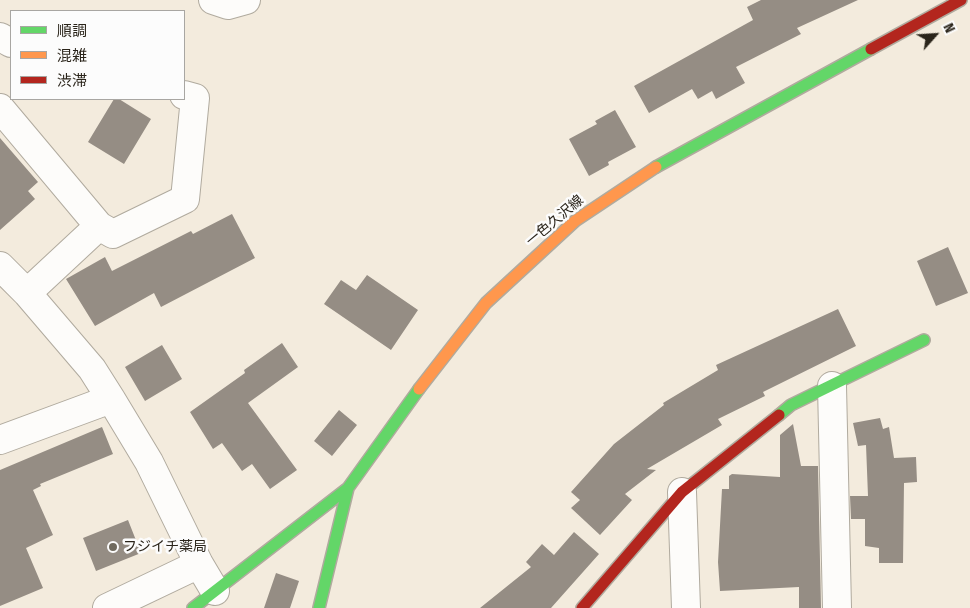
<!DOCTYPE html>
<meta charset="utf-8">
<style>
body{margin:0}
#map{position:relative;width:970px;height:608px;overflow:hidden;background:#f3ebdd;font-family:"Fira Sans Condensed","Noto Sans JP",sans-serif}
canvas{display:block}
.legend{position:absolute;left:10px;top:10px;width:175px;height:90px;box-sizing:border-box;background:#fcfcfc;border:1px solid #a8a6a2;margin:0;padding:6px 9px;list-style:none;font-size:15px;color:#2a241a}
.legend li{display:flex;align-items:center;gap:10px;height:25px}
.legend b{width:25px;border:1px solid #a8a6a2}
.north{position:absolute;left:910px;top:10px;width:50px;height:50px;-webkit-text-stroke:4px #fcfcfc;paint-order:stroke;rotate:64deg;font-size:14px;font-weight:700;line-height:20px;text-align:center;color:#2a241a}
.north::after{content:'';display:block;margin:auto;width:18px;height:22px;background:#2a241a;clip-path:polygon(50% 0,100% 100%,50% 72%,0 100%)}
</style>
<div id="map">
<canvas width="970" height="608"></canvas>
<ul class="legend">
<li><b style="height:6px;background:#63d668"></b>順調</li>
<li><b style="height:6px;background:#ff974d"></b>混雑</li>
<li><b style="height:6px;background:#b3261e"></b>渋滞</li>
</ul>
<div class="north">N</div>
</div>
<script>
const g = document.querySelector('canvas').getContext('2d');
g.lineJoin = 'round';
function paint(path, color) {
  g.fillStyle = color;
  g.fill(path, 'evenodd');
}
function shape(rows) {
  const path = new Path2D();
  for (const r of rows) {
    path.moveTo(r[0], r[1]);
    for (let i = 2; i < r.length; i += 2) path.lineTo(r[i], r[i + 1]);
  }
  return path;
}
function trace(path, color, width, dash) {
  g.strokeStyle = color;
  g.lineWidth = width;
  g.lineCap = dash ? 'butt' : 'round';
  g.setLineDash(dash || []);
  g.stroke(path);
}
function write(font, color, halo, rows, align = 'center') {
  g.font = font + ' "Fira Sans Condensed","Noto Sans JP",sans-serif';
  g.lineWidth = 5;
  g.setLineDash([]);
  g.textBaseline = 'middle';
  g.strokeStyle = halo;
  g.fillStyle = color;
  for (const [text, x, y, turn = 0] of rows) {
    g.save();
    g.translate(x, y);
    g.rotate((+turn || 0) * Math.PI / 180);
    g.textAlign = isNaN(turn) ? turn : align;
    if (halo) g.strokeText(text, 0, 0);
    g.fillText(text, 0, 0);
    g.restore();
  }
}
paint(shape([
 [761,0,858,0,797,28,801,34,736,67,745,83,716,99,712,91,698,99,692,89,649,113,634,86,753,20,747,7],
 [114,99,119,99,151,119,124,164,88,142],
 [615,110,636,147,608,162,609,165,589,176,569,139,597,124,595,121],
 [0,138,38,182,28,191,35,199,0,230],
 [232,214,255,258,161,307,154,293,95,326,66,279,105,257,112,271,191,231,193,234],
 [948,247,968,293,936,306,917,261],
 [367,275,418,310,391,350,324,304,341,280,356,290],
 [838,309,856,346,763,392,765,396,718,419,722,425,647,469,656,470,625,494,632,500,600,535,571,508,580,500,571,492,614,444,664,405,663,403,718,370,716,365],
 [282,343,298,367,248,403,297,470,270,489,252,464,242,471,222,443,213,449,190,412,245,373,244,370],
 [162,345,182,379,145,401,125,367],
 [339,410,357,425,332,456,314,441],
 [880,418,883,429,889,427,894,458,916,457,917,482,904,483,903,563,879,563,879,548,865,546,865,519,851,519,850,496,868,496,866,445,858,446,853,423],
 [793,424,801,466,818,466,821,608,799,608,799,587,720,591,718,562,722,489,729,489,729,476,732,474,780,477,780,435],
 [102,427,113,454,40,484,41,486,33,490,53,535,26,548,43,588,0,606,0,470],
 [128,520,141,553,96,571,83,538],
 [574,532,599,554,551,608,480,608,531,567,526,562,542,544,554,555],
 [276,573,299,581,290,608,264,608]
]), '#958d84');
const street = shape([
 [213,0,228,5,246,0],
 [0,37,11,43],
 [0,108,99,226,113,234,185,199,195,98,184,95],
 [0,266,27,293,92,369,111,399,149,462,199,564,215,591],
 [27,293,99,226],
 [832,386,837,608],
 [0,440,111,399],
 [682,492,686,608],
 [107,608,199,564]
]);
const fast = shape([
 [656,167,871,49],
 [779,415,791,405,924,340],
 [193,608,348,488],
 [319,608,348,488,419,389]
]);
const slow = shape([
 [419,389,486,303,575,221,656,167]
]);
const jam = shape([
 [871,49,961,0],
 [582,608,682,492,779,415]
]);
trace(street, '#b0aa9e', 30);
trace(fast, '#b0aa9e', 14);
trace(slow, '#b0aa9e', 14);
trace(jam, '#b0aa9e', 14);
trace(street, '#fdfcfa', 28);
trace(fast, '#63d668', 11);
trace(slow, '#ff974d', 11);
trace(jam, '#b3261e', 11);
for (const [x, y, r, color] of [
 [113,547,5,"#706a5e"]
]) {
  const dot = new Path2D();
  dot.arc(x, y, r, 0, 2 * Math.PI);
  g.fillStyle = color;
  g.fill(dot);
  trace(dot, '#fcfcfc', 2);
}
write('14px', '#2a241a', '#fcfcfc', [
 ["一色久沢線",555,221,-40]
]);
write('14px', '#2a241a', '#fcfcfc', [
 ["フジイチ薬局",123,547]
], 'left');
</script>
